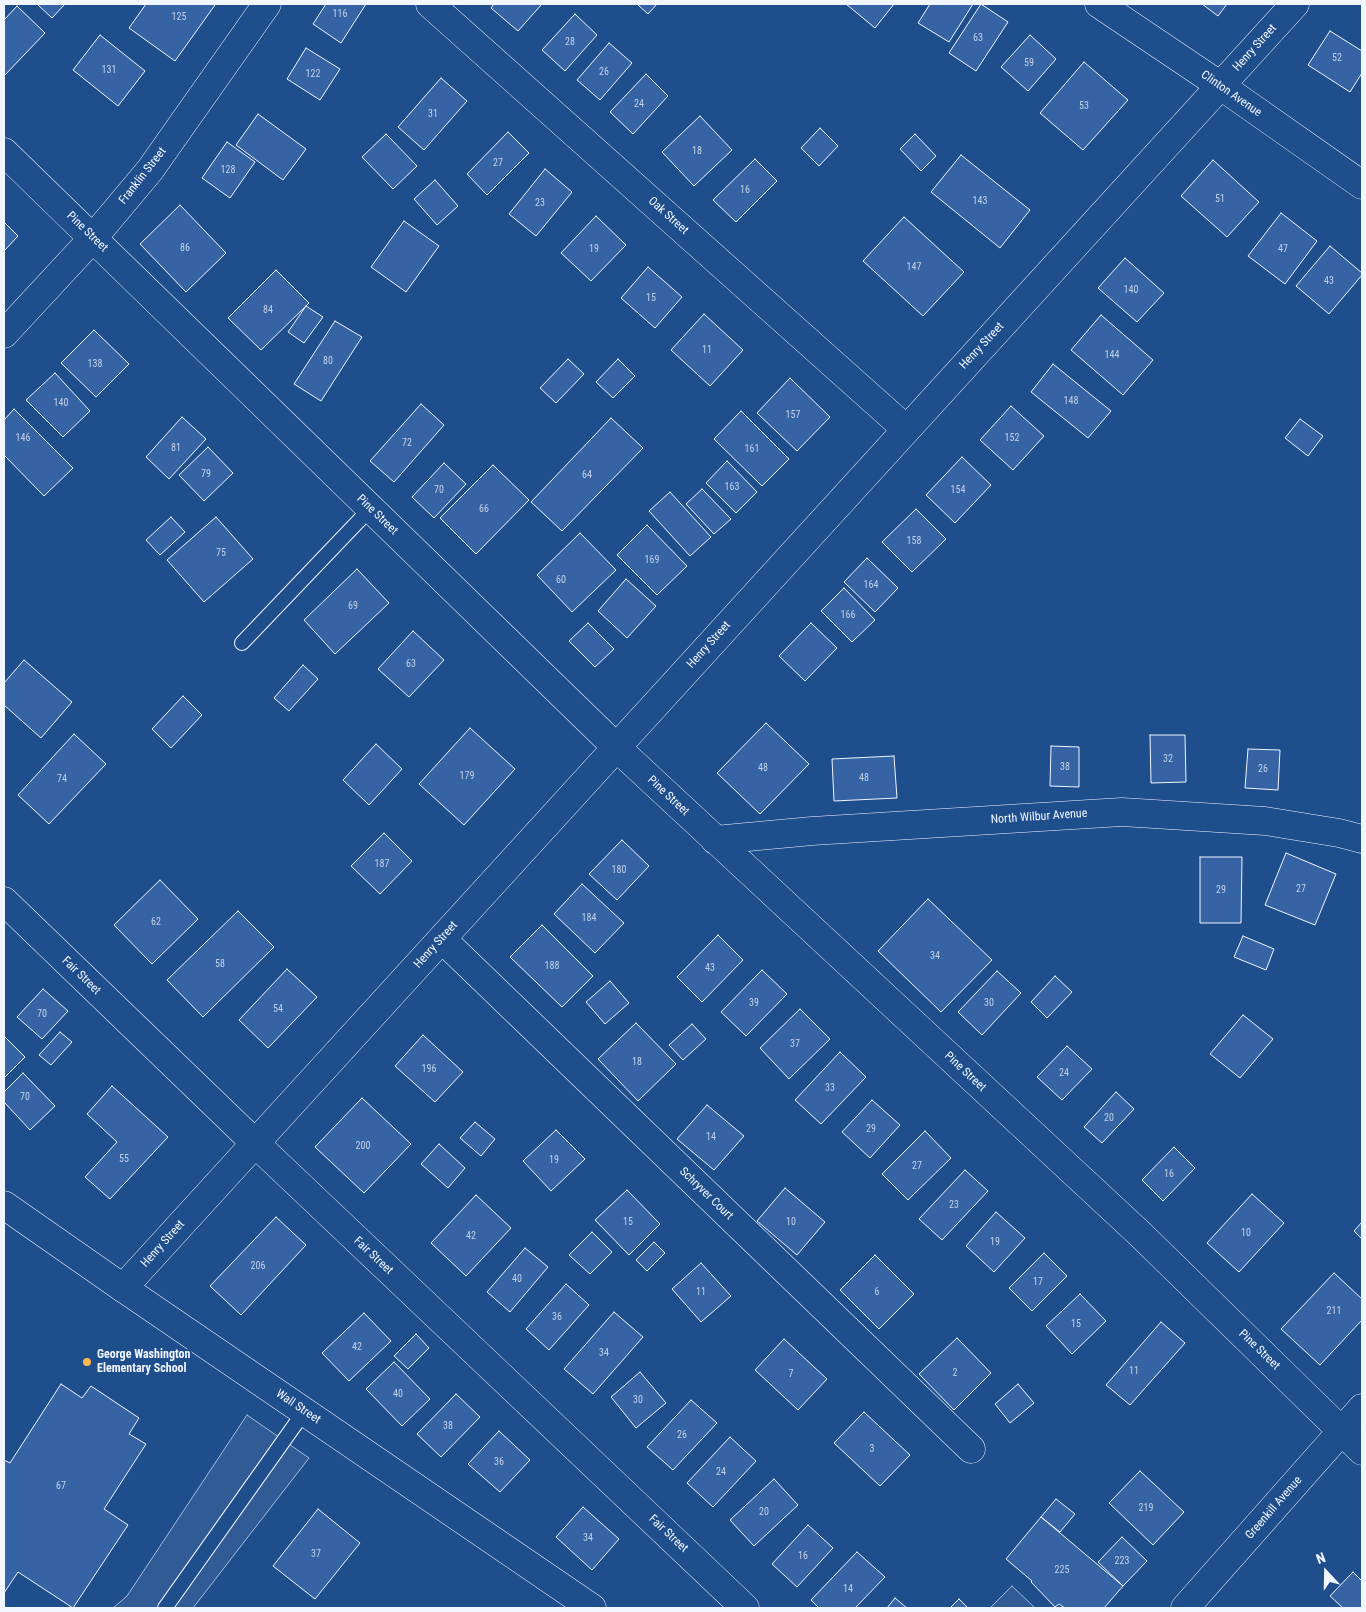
<!DOCTYPE html>
<style>
body{margin:0}
#map{position:relative;width:1366px;height:1612px;overflow:hidden;background:#1f4e8c;font-family:"Roboto Condensed",sans-serif}
canvas{display:block}
.frame{position:absolute;inset:0;border:5px solid #f2f6ff;pointer-events:none}
.north{position:absolute;left:1301px;top:1547px;width:50px;height:50px;-webkit-text-stroke:4px #1f4e8c;paint-order:stroke;rotate:339deg;font-size:14px;font-weight:700;line-height:20px;text-align:center;color:#f2f6ff}
.north::after{content:'';display:block;margin:auto;width:18px;height:22px;background:#f2f6ff;clip-path:polygon(50% 0,100% 100%,50% 72%,0 100%)}
</style>
<div id="map">
<canvas width="1366" height="1612"></canvas>
<div class="frame"></div>
<div class="north">N</div>
</div>
<script>
const g = document.querySelector('canvas').getContext('2d');
g.lineJoin = 'round';
function paint(path, color) {
  g.fillStyle = color;
  g.fill(path, 'evenodd');
}
function shape(rows) {
  const path = new Path2D();
  for (const r of rows) {
    path.moveTo(r[0], r[1]);
    for (let i = 2; i < r.length; i += 2) path.lineTo(r[i], r[i + 1]);
  }
  return path;
}
function trace(path, color, width, dash) {
  g.strokeStyle = color;
  g.lineWidth = width;
  g.lineCap = dash ? 'butt' : 'round';
  g.setLineDash(dash || []);
  g.stroke(path);
}
function write(font, color, halo, rows, align = 'center') {
  g.font = font + ' "Roboto Condensed",sans-serif';
  g.lineWidth = 4;
  g.setLineDash([]);
  g.textBaseline = 'middle';
  g.strokeStyle = halo;
  g.fillStyle = color;
  for (const [text, x, y, turn = 0] of rows) {
    g.save();
    g.translate(x, y);
    g.rotate((+turn || 0) * Math.PI / 180);
    g.textAlign = isNaN(turn) ? turn : align;
    if (halo) g.strokeText(text, 0, 0);
    g.fillText(text, 0, 0);
    g.restore();
  }
}
const parking = shape([
 [247,1415,309,1458,193,1608,113,1608,127,1596,247,1415],
 [1012,1586,1035,1608,990,1608,1012,1586]
]);
paint(parking, '#305b95');
trace(parking, '#a8bbd7', 1);
const building = shape([
 [37,4,65,4,52,18,37,4],
 [146,4,213,4,215,5,175,61,129,28,146,4],
 [326,4,366,4,341,43,313,24,326,4],
 [494,4,542,4,518,31,491,8,494,4],
 [637,4,657,4,648,14,637,4],
 [846,4,894,4,875,28,846,4],
 [930,4,973,4,949,42,918,23,930,4],
 [981,4,1008,22,976,71,949,53,981,4],
 [1202,4,1227,4,1218,16,1202,4],
 [17,6,45,33,4,76,4,20,17,6],
 [575,14,597,35,565,71,542,50,575,14],
 [1330,31,1362,51,1362,73,1350,92,1308,65,1330,31],
 [100,35,145,71,118,106,73,70,100,35],
 [1030,35,1056,59,1028,91,1001,67,1030,35],
 [609,43,632,63,600,100,577,80,609,43],
 [306,48,340,69,320,100,287,79,306,48],
 [1084,62,1128,100,1083,150,1040,113,1084,62],
 [646,74,668,96,633,134,610,112,646,74],
 [441,78,467,101,424,150,398,127,441,78],
 [258,114,306,149,283,180,236,145,258,114],
 [700,116,732,150,694,186,662,152,700,116],
 [820,128,838,146,819,166,801,148,820,128],
 [508,132,529,153,487,195,467,174,508,132],
 [386,134,417,166,393,189,362,157,386,134],
 [915,134,936,156,921,171,900,149,915,134],
 [227,142,255,162,230,198,202,178,227,142],
 [961,155,1030,210,1000,248,931,192,961,155],
 [755,159,777,181,736,222,713,200,755,159],
 [1213,160,1259,202,1227,237,1181,196,1213,160],
 [545,169,572,192,536,236,509,214,545,169],
 [435,180,458,206,437,225,414,199,435,180],
 [180,205,226,253,186,292,140,244,180,205],
 [1281,213,1317,241,1285,284,1248,256,1281,213],
 [596,216,626,245,591,281,561,253,596,216],
 [904,217,964,272,923,316,863,261,904,217],
 [404,221,439,246,406,292,371,267,404,221],
 [4,222,18,236,4,251,4,222],
 [1330,246,1362,273,1362,275,1329,314,1296,286,1330,246],
 [1125,258,1164,293,1137,322,1098,288,1125,258],
 [648,267,682,297,655,328,621,298,648,267],
 [276,270,309,303,261,350,228,318,276,270],
 [306,306,323,317,304,343,288,332,306,306],
 [704,314,743,350,710,386,671,350,704,314],
 [1101,315,1153,360,1123,395,1071,350,1101,315],
 [335,321,362,337,321,401,294,384,335,321],
 [94,330,129,364,96,397,61,363,94,330],
 [568,359,584,374,556,403,540,388,568,359],
 [618,359,635,376,613,398,596,382,618,359],
 [1053,364,1111,411,1088,438,1031,392,1053,364],
 [55,373,90,411,63,437,26,400,55,373],
 [790,378,830,417,797,451,757,413,790,378],
 [421,404,444,425,394,482,370,461,421,404],
 [1011,406,1044,436,1013,470,980,440,1011,406],
 [14,409,73,468,44,496,4,455,4,420,14,409],
 [741,411,789,459,762,486,714,439,741,411],
 [182,417,206,439,169,479,146,457,182,417],
 [611,418,643,448,562,531,531,502,611,418],
 [1300,419,1323,436,1308,456,1285,438,1300,419],
 [208,447,233,473,204,501,179,475,208,447],
 [962,457,991,485,955,523,926,495,962,457],
 [727,461,757,492,736,513,706,483,727,461],
 [444,463,466,484,434,518,412,497,444,463],
 [493,465,529,500,476,554,440,518,493,465],
 [702,489,731,519,714,534,686,504,702,489],
 [670,492,711,537,690,556,649,511,670,492],
 [916,509,946,539,912,572,882,542,916,509],
 [171,517,185,532,160,555,146,540,171,517],
 [216,517,253,559,204,602,167,560,216,517],
 [647,525,687,566,657,595,617,555,647,525],
 [580,533,616,570,572,612,537,575,580,533],
 [867,558,898,588,875,612,844,582,867,558],
 [357,569,389,603,335,654,304,620,357,569],
 [626,579,656,606,627,638,598,611,626,579],
 [844,588,875,620,852,642,821,611,844,588],
 [588,623,614,649,595,667,569,641,588,623],
 [811,623,837,648,805,681,779,656,811,623],
 [413,631,444,660,409,697,378,669,413,631],
 [24,660,72,702,41,738,4,705,4,683,24,660],
 [303,665,318,679,289,711,274,698,303,665],
 [183,696,202,715,171,748,152,729,183,696],
 [766,723,809,764,760,814,717,773,766,723],
 [470,728,515,769,464,825,419,784,470,728],
 [74,734,106,764,49,824,18,795,74,734],
 [1150,735,1185,735,1186,782,1151,783,1150,735],
 [376,744,402,769,369,805,343,780,376,744],
 [1051,746,1079,747,1079,787,1050,786,1051,746],
 [1248,749,1280,750,1278,790,1245,788,1248,749],
 [894,756,897,798,834,801,832,759,894,756],
 [384,833,412,861,380,894,351,866,384,833],
 [622,840,649,866,617,900,589,874,622,840],
 [1286,853,1336,874,1315,925,1265,905,1286,853],
 [1200,857,1242,857,1241,923,1200,923,1200,857],
 [160,880,198,919,152,964,114,925,160,880],
 [582,884,624,923,595,953,554,914,582,884],
 [928,899,992,960,941,1012,878,951,928,899],
 [238,911,274,947,203,1017,167,980,238,911],
 [542,925,593,976,562,1007,510,957,542,925],
 [718,935,743,960,702,1002,677,977,718,935],
 [1243,936,1274,949,1266,970,1234,957,1243,936],
 [287,969,317,997,268,1048,239,1020,287,969],
 [762,970,787,994,746,1036,721,1012,762,970],
 [997,971,1021,993,982,1035,958,1012,997,971],
 [1055,976,1072,992,1047,1018,1031,1002,1055,976],
 [610,981,629,1003,605,1024,586,1002,610,981],
 [43,989,68,1011,42,1039,17,1017,43,989],
 [800,1009,830,1039,789,1079,760,1048,800,1009],
 [1243,1015,1273,1039,1240,1078,1210,1054,1243,1015],
 [636,1023,676,1064,638,1101,598,1059,636,1023],
 [692,1024,706,1039,683,1060,669,1045,692,1024],
 [60,1032,72,1042,51,1065,39,1055,60,1032],
 [423,1035,463,1072,435,1102,395,1066,423,1035],
 [4,1036,25,1057,4,1078,4,1036],
 [1067,1046,1092,1069,1062,1100,1037,1077,1067,1046],
 [840,1052,866,1077,821,1124,795,1100,840,1052],
 [23,1073,55,1106,30,1130,4,1102,4,1092,23,1073],
 [112,1086,168,1137,110,1199,85,1177,117,1142,87,1114,112,1086],
 [1116,1092,1134,1109,1102,1143,1084,1127,1116,1092],
 [362,1098,411,1144,364,1193,315,1147,362,1098],
 [872,1100,900,1125,870,1158,842,1132,872,1100],
 [707,1105,744,1136,714,1170,677,1139,707,1105],
 [475,1122,495,1139,481,1156,460,1138,475,1122],
 [556,1130,585,1159,551,1191,523,1161,556,1130],
 [925,1131,951,1158,908,1200,882,1174,925,1131],
 [439,1144,465,1168,448,1188,421,1164,439,1144],
 [1174,1147,1195,1168,1163,1201,1142,1180,1174,1147],
 [965,1170,988,1191,942,1240,919,1219,965,1170],
 [785,1188,825,1222,797,1255,757,1221,785,1188],
 [627,1190,660,1224,629,1255,595,1220,627,1190],
 [1252,1194,1284,1223,1239,1272,1207,1243,1252,1194],
 [476,1195,511,1228,466,1276,431,1243,476,1195],
 [996,1212,1025,1238,994,1272,966,1246,996,1212],
 [276,1217,306,1245,241,1315,210,1286,276,1217],
 [1362,1222,1362,1239,1354,1231,1362,1222],
 [592,1232,612,1252,590,1274,569,1255,592,1232],
 [654,1242,665,1253,647,1271,636,1260,654,1242],
 [525,1248,548,1267,510,1312,487,1292,525,1248],
 [1044,1253,1067,1276,1032,1311,1009,1288,1044,1253],
 [875,1255,914,1294,879,1329,840,1290,875,1255],
 [701,1263,731,1296,701,1322,672,1289,701,1263],
 [1334,1273,1362,1299,1362,1320,1320,1365,1281,1329,1334,1273],
 [566,1284,589,1305,549,1350,526,1329,566,1284],
 [1080,1294,1106,1321,1072,1354,1046,1326,1080,1294],
 [614,1312,643,1337,593,1394,564,1369,614,1312],
 [364,1313,391,1341,349,1381,322,1353,364,1313],
 [1161,1322,1185,1343,1130,1405,1106,1385,1161,1322],
 [416,1334,429,1348,408,1369,394,1356,416,1334],
 [957,1338,991,1373,954,1410,919,1374,957,1338],
 [784,1339,827,1379,798,1410,755,1370,784,1339],
 [394,1362,430,1399,402,1426,366,1389,394,1362],
 [640,1372,666,1403,636,1428,611,1397,640,1372],
 [61,1384,82,1398,91,1386,139,1418,129,1434,146,1444,104,1509,128,1525,73,1608,18,1572,4,1593,4,1460,10,1463,61,1384],
 [1018,1384,1034,1403,1010,1423,995,1404,1018,1384],
 [456,1394,480,1417,441,1457,417,1434,456,1394],
 [691,1400,717,1423,673,1470,647,1447,691,1400],
 [864,1412,910,1455,880,1486,834,1443,864,1412],
 [499,1431,530,1460,500,1492,468,1464,499,1431],
 [730,1437,756,1461,713,1507,687,1483,730,1437],
 [1140,1471,1184,1512,1153,1545,1109,1503,1140,1471],
 [774,1479,798,1505,754,1546,730,1520,774,1479],
 [1056,1499,1075,1514,1060,1532,1041,1517,1056,1499],
 [583,1507,619,1539,592,1570,556,1537,583,1507],
 [318,1509,360,1543,315,1599,273,1566,318,1509],
 [1041,1517,1123,1586,1104,1608,1065,1608,1059,1604,1055,1607,1031,1582,1032,1581,1006,1559,1041,1517],
 [808,1525,833,1548,797,1587,772,1564,808,1525],
 [1122,1537,1147,1561,1123,1586,1098,1562,1122,1537],
 [857,1552,885,1577,855,1608,819,1608,811,1600,857,1552],
 [1353,1572,1362,1581,1362,1608,1343,1608,1330,1596,1353,1572],
 [895,1598,907,1608,887,1608,895,1598],
 [959,1599,968,1608,950,1608,959,1599]
]);
paint(building, '#3563a3');
trace(building, '#f2f6ff', 1);
const service = shape([
 [242,643,371,508],
 [165,1608,304,1412]
]);
const minor = shape([
 [430,4,906,429],
 [1099,4,1221,86],
 [4,152,616,747,1139,1233,1362,1451],
 [4,334,93,238,150,170,267,4],
 [715,840,812,831,1122,812,1265,821,1339,833,1362,839],
 [4,901,255,1143],
 [442,939,971,1449],
 [4,1205,123,1288]
]);
const primary = shape([
 [1221,86,1362,185],
 [255,1143,745,1608],
 [592,1608,123,1288,1295,4],
 [1185,1608,1362,1408]
]);
trace(service, '#f2f6ff', 16);
trace(minor, '#f2f6ff', 29);
trace(primary, '#f2f6ff', 29);
trace(service, '#1f4e8c', 14);
trace(minor, '#1f4e8c', 28);
trace(primary, '#1f4e8c', 28);
for (const [x, y, r, color] of [
 [87,1362,5,"#ffb74d"]
]) {
  const dot = new Path2D();
  dot.arc(x, y, r, 0, 2 * Math.PI);
  g.fillStyle = color;
  g.fill(dot);
  trace(dot, '#1f4e8c', 2);
}
write('10px', '#c3d1e8', null, [
 ["116",340,14],
 ["125",179,17],
 ["63",978,38],
 ["28",570,42],
 ["52",1337,58],
 ["59",1029,63],
 ["131",109,70],
 ["26",604,72],
 ["122",313,74],
 ["24",639,104],
 ["53",1084,106],
 ["31",433,114],
 ["18",697,151],
 ["27",498,163],
 ["128",228,170],
 ["16",745,190],
 ["51",1220,199],
 ["143",980,201],
 ["23",540,203],
 ["86",185,248],
 ["19",594,249],
 ["47",1283,249],
 ["147",914,267],
 ["43",1329,281],
 ["140",1131,290],
 ["15",651,298],
 ["84",268,310],
 ["11",707,350],
 ["144",1112,355],
 ["80",328,361],
 ["138",95,364],
 ["148",1071,401],
 ["140",61,403],
 ["157",793,415],
 ["146",23,438],
 ["152",1012,438],
 ["72",407,443],
 ["81",176,448],
 ["161",752,449],
 ["79",206,474],
 ["64",587,475],
 ["163",732,487],
 ["70",439,490],
 ["154",958,490],
 ["66",484,509],
 ["158",914,541],
 ["75",221,553],
 ["169",652,560],
 ["60",561,580],
 ["164",871,585],
 ["69",353,606],
 ["166",848,615],
 ["63",411,664],
 ["32",1168,759],
 ["38",1065,767],
 ["48",763,768],
 ["26",1263,769],
 ["179",467,776],
 ["48",864,778],
 ["74",62,779],
 ["187",382,864],
 ["180",619,870],
 ["27",1301,889],
 ["29",1221,890],
 ["184",589,918],
 ["62",156,922],
 ["34",935,956],
 ["58",220,964],
 ["188",552,966],
 ["43",710,968],
 ["39",754,1003],
 ["30",989,1003],
 ["54",278,1009],
 ["70",42,1014],
 ["37",795,1044],
 ["18",637,1062],
 ["196",429,1069],
 ["24",1064,1073],
 ["33",830,1088],
 ["70",25,1097],
 ["20",1109,1118],
 ["29",871,1129],
 ["14",711,1137],
 ["200",363,1146],
 ["55",124,1159],
 ["19",554,1160],
 ["27",917,1166],
 ["16",1169,1174],
 ["23",954,1205],
 ["15",628,1222],
 ["10",791,1222],
 ["10",1246,1233],
 ["42",471,1236],
 ["19",995,1242],
 ["206",258,1266],
 ["40",517,1279],
 ["17",1038,1282],
 ["11",701,1292],
 ["6",877,1292],
 ["211",1334,1311],
 ["36",557,1317],
 ["15",1076,1324],
 ["42",357,1347],
 ["34",604,1353],
 ["11",1134,1371],
 ["2",955,1373],
 ["7",791,1374],
 ["40",398,1394],
 ["30",638,1400],
 ["38",448,1426],
 ["26",682,1435],
 ["3",872,1449],
 ["36",499,1462],
 ["24",721,1472],
 ["67",61,1486],
 ["219",1146,1508],
 ["20",764,1512],
 ["34",588,1538],
 ["37",316,1554],
 ["16",803,1556],
 ["223",1122,1561],
 ["225",1062,1570],
 ["14",848,1589]
]);
write('12px', '#f2f6ff', '#1f4e8c', [
 ["Henry Street",1255,48,-48],
 ["Clinton Avenue",1231,94,35],
 ["Franklin Street",143,176,-52],
 ["Oak Street",668,216,42],
 ["Pine Street",87,232,44],
 ["Henry Street",982,346,-47],
 ["Pine Street",377,515,44],
 ["Henry Street",709,645,-48],
 ["Pine Street",668,796,43],
 ["North Wilbur Avenue",1039,817,-4],
 ["Henry Street",436,945,-48],
 ["Fair Street",81,976,44],
 ["Pine Street",965,1072,43],
 ["Schryver Court",706,1194,44],
 ["Henry Street",163,1244,-48],
 ["Fair Street",373,1256,43],
 ["Pine Street",1259,1350,44],
 ["Wall Street",298,1407,34],
 ["Greenkill Avenue",1274,1508,-49],
 ["Fair Street",668,1534,43]
]);
write('bold 12px', '#f2f6ff', '#1f4e8c', [
 ["George Washington",97,1355],
 ["Elementary School",97,1369]
], 'left');
</script>
